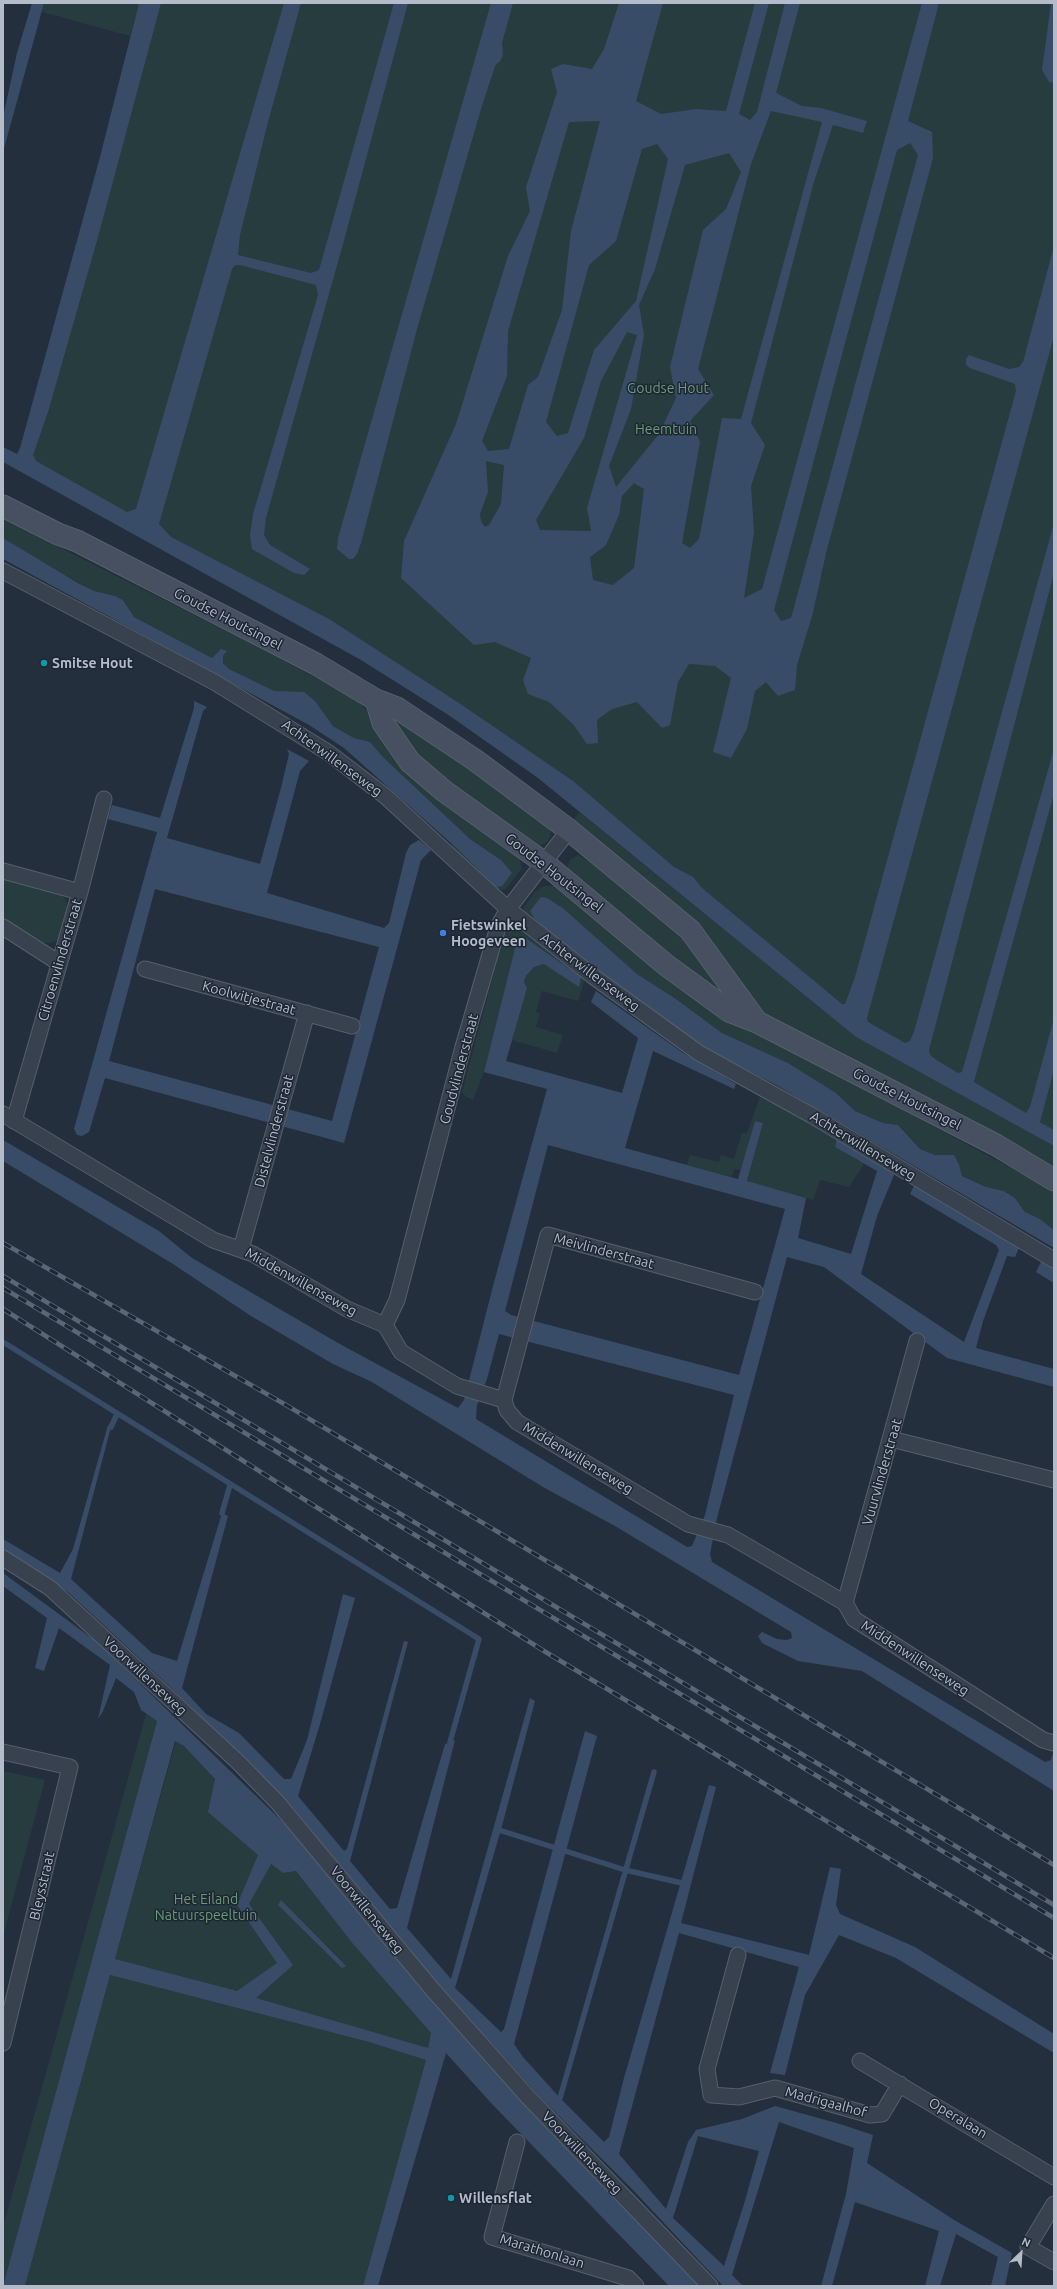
<!DOCTYPE html>
<style>
body{margin:0}
#map{position:relative;width:1057px;height:2289px;overflow:hidden;background:#242f3e;font-family:Ubuntu,sans-serif}
canvas{display:block}
.frame{position:absolute;inset:0;border:4px solid #b4bcc9;pointer-events:none}
.north{position:absolute;left:1001px;top:2233px;width:40px;height:40px;-webkit-text-stroke:3px #1d2633;paint-order:stroke;rotate:25deg;font-size:11px;font-weight:700;line-height:16px;text-align:center;color:#b4bcc9}
.north::after{content:'';display:block;margin:auto;width:14px;height:18px;background:#b4bcc9;clip-path:polygon(50% 0,100% 100%,50% 72%,0 100%)}
</style>
<div id="map">
<canvas width="1057" height="2289"></canvas>
<div class="frame"></div>
<div class="north">N</div>
</div>
<script>
const g = document.querySelector('canvas').getContext('2d');
g.lineJoin = 'round';
function paint(path, color) {
  g.fillStyle = color;
  g.fill(path, 'evenodd');
}
function shape(rows) {
  const path = new Path2D();
  for (const r of rows) {
    path.moveTo(r[0], r[1]);
    for (let i = 2; i < r.length; i += 2) path.lineTo(r[i], r[i + 1]);
  }
  return path;
}
function trace(path, color, width, dash) {
  g.strokeStyle = color;
  g.lineWidth = width;
  g.lineCap = dash ? 'butt' : 'round';
  g.setLineDash(dash || []);
  g.stroke(path);
}
function write(font, color, halo, rows, align = 'center') {
  g.font = font + ' Ubuntu,sans-serif';
  g.lineWidth = 3;
  g.setLineDash([]);
  g.textBaseline = 'middle';
  g.strokeStyle = halo;
  g.fillStyle = color;
  for (const [text, x, y, turn = 0] of rows) {
    g.save();
    g.translate(x, y);
    g.rotate((+turn || 0) * Math.PI / 180);
    g.textAlign = isNaN(turn) ? turn : align;
    if (halo) g.strokeText(text, 0, 0);
    g.fillText(text, 0, 0);
    g.restore();
  }
}
paint(shape([
 [44,3,139,3,130,36,42,12],
 [150,3,1054,3,1054,773,966,1088,783,971,480,725,24,464],
 [3,519,246,641,341,691,360,704,519,857,522,868,505,890,498,889,494,894,449,848,452,844,496,887,501,860,470,839,384,758,370,742,354,738,333,726,315,701,285,692,274,692,229,669,223,663,223,656,227,652,212,658,134,617,123,600,115,596,94,591,33,557,3,538],
 [397,714,547,821,551,830,550,837,547,842,538,847,409,754,391,721],
 [1054,794,1054,1130,974,1082],
 [579,812,856,1037,1054,1146,1054,1169,764,1014,729,972,716,948,698,928,570,825],
 [578,855,592,863,681,933,729,997,721,994,572,878,567,868,570,860],
 [3,879,63,895,70,910,62,936,54,942,44,943,3,918],
 [544,886,560,886,793,1051,1054,1191,1054,1230,1040,1219,1025,1212,1015,1198,1004,1191,986,1187,962,1176,959,1164,954,1155,935,1155,920,1149,898,1125,883,1123,855,1111,836,1093,788,1063,722,1033,676,999,637,974,564,909,547,898,556,938,523,913,524,907,535,892],
 [516,923,585,979,578,1001,542,991,536,1012,540,1013,536,1027,563,1035,557,1053,512,1040,526,988,524,982,526,976,534,967,544,964,553,969,519,939,515,948,484,1072,473,1100,466,1097,462,1092,504,935,511,924],
 [760,1097,837,1137,835,1147,864,1164,849,1187,820,1180,813,1200,747,1182,763,1123,755,1121,741,1170,734,1169,732,1177,687,1165,690,1155,719,1162,721,1155,734,1159,742,1133,747,1133],
 [146,1714,157,1720,3,2286,3,2227],
 [176,1741,184,1746,215,1779,258,1855,283,1873,296,1871,353,1944,431,2033,428,2048,115,1959],
 [3,1771,45,1780,3,1936],
 [110,1975,369,2042,426,2060,363,2286,25,2286]
]), '#263c3f');
paint(shape([
 [32,3,44,3,3,152,3,117,17,53],
 [139,3,161,3,98,237,48,412,33,455,36,461,127,512,136,509,284,3,301,3,268,122,240,235,238,255,311,273,319,270,394,3,408,3,343,244,266,518,264,535,270,545,310,569,304,575,294,573,252,549,250,535,253,514,318,295,316,285,240,265,235,265,232,269,159,524,171,537,329,619,459,703,573,781,674,867,693,877,702,888,842,1004,845,1004,855,977,1016,391,1015,384,970,368,966,365,966,359,969,355,1009,369,1019,367,1023,362,1054,246,1054,336,867,1018,868,1022,905,1043,910,1041,914,1032,1054,523,1054,573,929,1050,930,1055,938,1061,958,1073,962,1072,1054,749,1054,794,974,1082,1026,1113,1030,1107,1054,1018,1054,1070,1040,1122,1054,1130,1054,1146,856,1037,538,778,450,716,361,660,3,462,3,447,17,454,20,448,100,157],
 [491,3,513,3,502,43,503,54,501,60,495,66,481,109,417,329,361,543,357,554,353,559,349,559,337,549,338,538],
 [619,3,663,3,636,101,661,114,696,109,726,111,755,3,769,3,739,114,750,120,757,112,785,3,800,3,776,93,802,106,821,108,867,121,863,133,833,125,813,185,751,423,765,445,751,486,754,532,744,598,762,589,922,3,939,3,908,121,932,132,933,158,826,553,813,613,797,665,795,690,778,696,766,682,755,691,747,729,731,758,713,752,731,678,715,666,689,664,678,682,670,725,662,728,637,702,612,709,597,720,598,743,587,744,573,724,549,702,528,694,523,680,531,658,495,642,474,645,401,578,404,541,456,424,508,256,530,211,526,187,557,92,551,69,563,64,592,69,604,49],
 [771,111,822,122,741,419,722,418,699,539,690,548,682,543,700,442,690,421,714,395,698,369,751,164],
 [600,121,571,231,562,310,538,377,528,385,509,449,488,451,482,441,507,376,508,331,569,122],
 [910,143,918,155,791,618,781,621,774,610,844,347,897,150],
 [657,144,668,159,636,301,594,350,568,433,557,436,546,422,589,265,616,241,642,149],
 [729,153,741,172,726,209,703,230,670,367,676,398,659,434,616,487,609,466,631,409,644,335,639,305,655,269,685,165],
 [627,332,637,335,587,508,591,531,540,530,536,520,584,438,601,381],
 [486,461,504,465,501,504,489,525,485,527,481,521,480,514,488,492],
 [634,483,644,489,634,568,613,585,593,580,590,557,606,545,619,515,622,496],
 [1051,3,1054,3,1054,83,1049,82,1042,70],
 [3,538,78,583,94,591,115,596,123,600,134,617,212,658,221,649,227,651,223,656,223,663,229,669,274,691,304,692,315,701,333,726,354,738,370,742,384,758,470,839,501,860,512,873,502,886,496,887,452,844,344,748,309,725,3,559],
 [194,701,207,707,203,711,167,838,260,864,281,788,289,754,287,749,309,761,300,771,267,893,384,928,389,923,406,853,410,845,419,840,431,850,421,860,344,1143,105,1078,89,1132,82,1136,77,1135,74,1129,157,832,108,819,112,805,160,818,194,708],
 [155,889,379,947,332,1121,109,1061],
 [541,897,547,898,564,909,637,974,676,999,722,1033,788,1063,836,1093,855,1111,883,1123,898,1125,920,1149,935,1155,954,1155,959,1164,962,1176,986,1187,1004,1191,1015,1198,1025,1212,1040,1219,1054,1230,1054,1248,778,1086,701,1046,625,992,556,938,534,918,530,911],
 [524,937,581,977,579,987,544,964,534,967,526,976,524,982,527,988,506,1061,622,1093,638,1038,591,1002,596,991,683,1053,736,1084,734,1089,653,1051,625,1148,738,1179,755,1121,763,1123,747,1181,806,1198,798,1238,851,1254,877,1171,835,1147,837,1137,888,1167,894,1175,877,1216,861,1274,964,1342,999,1250,996,1245,910,1194,914,1186,922,1188,1019,1248,1015,1257,1007,1256,983,1321,976,1348,1054,1369,1054,1387,947,1358,824,1267,787,1257,717,1518,710,1554,712,1562,1045,1762,1051,1760,1054,1750,1054,1791,862,1671,798,1661,762,1643,758,1636,762,1632,777,1639,787,1640,792,1638,791,1632,615,1526,543,1487,372,1382,333,1364,251,1316,173,1264,3,1161,3,1140,159,1231,192,1258,338,1343,458,1408,464,1400,493,1286,547,1089,484,1072,515,948,519,939],
 [548,1145,785,1209,739,1375,511,1315,505,1311],
 [499,1334,734,1395,705,1515,692,1546,687,1547,476,1419,477,1405,487,1379],
 [1043,1258,1054,1265,1054,1283,1036,1272],
 [108,1425,111,1427,71,1579,152,1653,177,1661,222,1513,228,1516,182,1688,206,1714,239,1733,284,1779,291,1779,307,1740,343,1594,355,1598,320,1724,298,1796,344,1851,347,1849,404,1641,408,1642,350,1861,390,1909,397,1908,445,1744,455,1740,407,1928,451,1979,530,1698,535,1701,502,1826,455,1988,501,2032,504,2029,585,1731,597,1736,514,2044,523,2057,560,2098,604,2142,609,2137,624,2078,709,1785,716,1787,681,1923,809,1955,830,1867,841,1869,836,1905,840,1914,915,1947,1054,2034,1054,2053,896,1958,839,1935,805,1995,785,2075,770,2073,799,1967,679,1933,619,2154,666,2209,688,2142,696,2130,742,2119,775,2106,840,2124,873,2135,867,2163,954,2220,1012,2253,1005,2286,991,2286,998,2257,956,2234,940,2286,925,2286,939,2231,855,2202,832,2286,821,2286,846,2194,854,2148,779,2122,732,2275,743,2286,723,2286,633,2190,540,2097,432,1977,289,1803,165,1682,68,1592,3,1549,3,1539,60,1573,73,1549],
 [698,2136,759,2151,744,2204,724,2266,673,2218],
 [3,1573,97,1642,317,1855,702,2286,669,2286,492,2104,446,2053,378,2286,363,2286,426,2060,369,2042,110,1975,25,2286,3,2286,157,1721,141,1710,134,1692,116,1678,103,1711,98,1719,110,1665,59,1628,44,1671,35,1668,47,1618,3,1586],
 [175,1741,184,1746,215,1779,208,1812,258,1855,237,1905,277,1963,237,1991,115,1959],
 [271,1864,283,1873,296,1871,353,1944,431,2033,428,2048,256,1998,293,1965,249,1904],
 [281,1900,346,1966,342,1968,278,1905]
]), '#394c67');
trace(shape([
 [3,1342,479,1639,450,1742],
 [111,1427,117,1414],
 [222,1513,230,1485],
 [499,1830,625,1870,682,1883],
 [560,2098,654,1772]
]), '#394c67', 5.5);
const street = shape([
 [3,571,216,683,329,753,385,796,508,909,594,977,699,1053,811,1115,1054,1260],
 [3,871,80,892],
 [3,927,59,963],
 [145,969,352,1026],
 [3,1114,213,1240,253,1254,347,1309,385,1325,401,1352,457,1386,504,1400,507,1410,517,1422,688,1524,728,1535,845,1603,854,1619,1043,1740,1054,1743],
 [14,1121,80,892,104,799],
 [241,1249,307,1013],
 [385,1325,397,1300,463,1047,498,927,508,909,569,830],
 [504,1400,548,1235,755,1292],
 [891,1439,1054,1480],
 [3,1558,50,1588,238,1762,278,1803,432,1989,528,2097,710,2286],
 [845,1603,917,1341],
 [3,1752,70,1767,3,2043],
 [738,1955,707,2069,711,2095,739,2097,775,2088,870,2115,882,2114,900,2084],
 [860,2061,1054,2177],
 [517,2142,492,2237,628,2278,636,2286],
 [1054,2204,1028,2247,1054,2262]
]);
const secondary = shape([
 [3,506,58,534,77,541,316,664,376,700,397,708,475,760,569,830,690,930,757,1022],
 [376,700,383,723,410,762,444,791,543,862,666,965,729,1011,757,1022,996,1145,1054,1180]
]);
trace(street, '#565f6c', 17);
trace(secondary, '#565f6c', 23);
trace(street, '#38414e', 15);
trace(secondary, '#465061', 21);
const rail = shape([
 [3,1243,286,1405,1054,1865],
 [3,1276,1054,1905],
 [3,1288,1054,1918],
 [3,1309,544,1651,1054,1958]
]);
trace(rail, '#5a6575', 4.5);
trace(rail, '#1d2633', 3, [9]);
for (const [x, y, r, color] of [
 [44,663,4,"#0f9aa8"],
 [443,933,4,"#3f7fe0"],
 [451,2198,4,"#0f9aa8"]
]) {
  const dot = new Path2D();
  dot.arc(x, y, r, 0, 2 * Math.PI);
  g.fillStyle = color;
  g.fill(dot);
  trace(dot, '#1d2633', 1.5);
}
write('14px', '#6b9a76', '#1d2633', [
 ["Goudse Hout",668,388],
 ["Heemtuin",666,429],
 ["Het Eiland",206,1899],
 ["Natuurspeeltuin",206,1915]
]);
write('14px', '#b4bcc9', '#1d2633', [
 ["Goudse Houtsingel",228,619,27],
 ["Achterwillenseweg",332,758,36],
 ["Goudse Houtsingel",554,873,38],
 ["Citroenvlinderstraat",60,960,-74],
 ["Achterwillenseweg",590,972,37],
 ["Koolwitjestraat",249,998,15],
 ["Goudvlinderstraat",459,1069,-75],
 ["Goudse Houtsingel",907,1099,27],
 ["Distelvlinderstraat",274,1131,-75],
 ["Achterwillenseweg",863,1146,31],
 ["Meivlinderstraat",604,1251,15],
 ["Middenwillenseweg",301,1282,29],
 ["Middenwillenseweg",578,1458,31],
 ["Vuurvlinderstraat",882,1472,-74],
 ["Middenwillenseweg",915,1658,33],
 ["Voorwillenseweg",145,1676,43],
 ["Bleysstraat",42,1886,-77],
 ["Voorwillenseweg",367,1910,51],
 ["Madrigaalhof",826,2102,15],
 ["Operalaan",958,2118,31],
 ["Voorwillenseweg",582,2153,46],
 ["Marathonlaan",542,2251,17]
]);
write('bold 14px', '#b4bcc9', '#1d2633', [
 ["Smitse Hout",52,663],
 ["Fietswinkel",451,925],
 ["Hoogeveen",451,941],
 ["Willensflat",459,2198]
], 'left');
</script>
